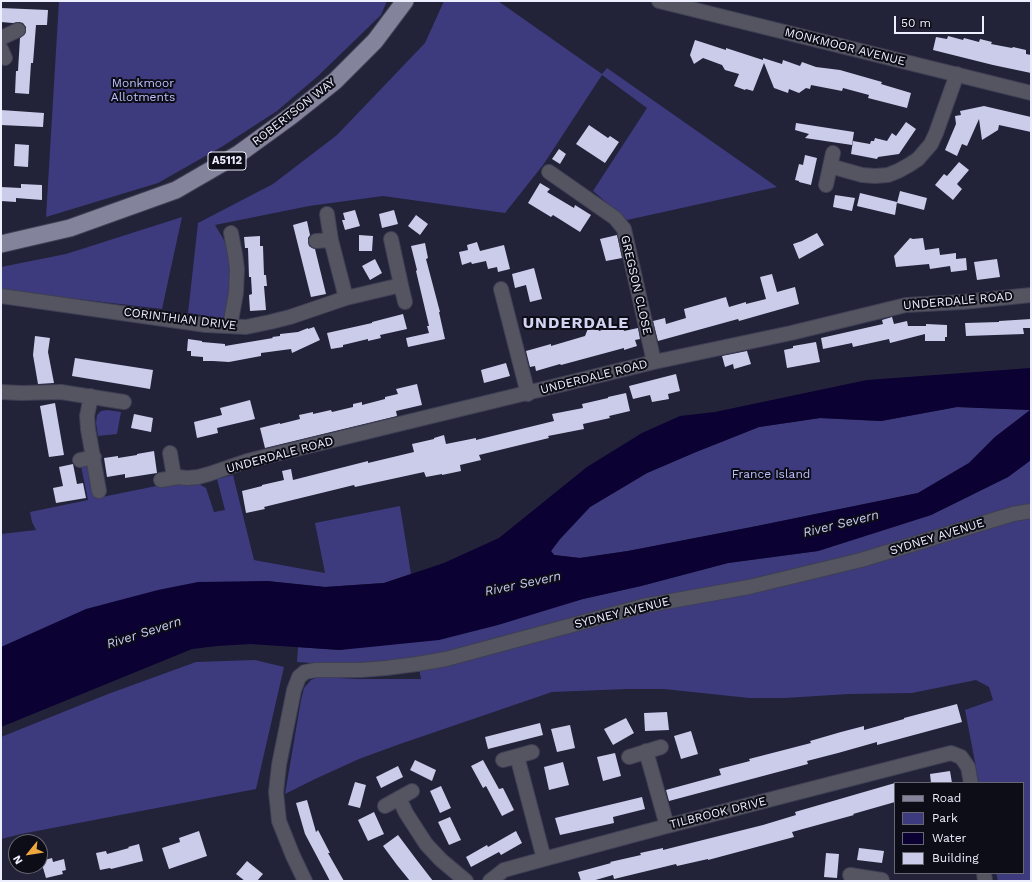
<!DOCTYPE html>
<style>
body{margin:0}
#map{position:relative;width:1032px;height:882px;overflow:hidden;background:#222239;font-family:"Work Sans",sans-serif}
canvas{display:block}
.frame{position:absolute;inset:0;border:2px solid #eeeffe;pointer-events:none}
.legend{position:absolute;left:894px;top:782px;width:130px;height:92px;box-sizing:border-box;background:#0d0d17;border:1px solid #676773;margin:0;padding:5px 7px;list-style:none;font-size:12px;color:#eeeffe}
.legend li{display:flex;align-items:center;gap:8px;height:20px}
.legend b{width:20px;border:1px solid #676773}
.north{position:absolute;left:8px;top:834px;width:40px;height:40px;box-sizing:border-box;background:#0d0d17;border:1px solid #676773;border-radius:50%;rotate:240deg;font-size:11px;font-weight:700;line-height:16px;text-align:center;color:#eeeffe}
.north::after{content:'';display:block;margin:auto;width:14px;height:18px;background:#efa73e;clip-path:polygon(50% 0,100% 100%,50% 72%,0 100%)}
.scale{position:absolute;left:894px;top:16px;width:90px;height:18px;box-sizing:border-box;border:2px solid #eeeffe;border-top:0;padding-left:5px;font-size:12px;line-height:14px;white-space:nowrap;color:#eeeffe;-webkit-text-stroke:3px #0d0d17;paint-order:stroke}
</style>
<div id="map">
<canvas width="1032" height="882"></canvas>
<div class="frame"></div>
<ul class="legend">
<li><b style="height:5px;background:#83849c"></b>Road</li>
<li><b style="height:11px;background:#3d3a7d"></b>Park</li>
<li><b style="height:11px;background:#0b0132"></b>Water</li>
<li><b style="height:11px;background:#caccea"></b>Building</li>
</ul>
<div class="north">N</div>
<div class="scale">50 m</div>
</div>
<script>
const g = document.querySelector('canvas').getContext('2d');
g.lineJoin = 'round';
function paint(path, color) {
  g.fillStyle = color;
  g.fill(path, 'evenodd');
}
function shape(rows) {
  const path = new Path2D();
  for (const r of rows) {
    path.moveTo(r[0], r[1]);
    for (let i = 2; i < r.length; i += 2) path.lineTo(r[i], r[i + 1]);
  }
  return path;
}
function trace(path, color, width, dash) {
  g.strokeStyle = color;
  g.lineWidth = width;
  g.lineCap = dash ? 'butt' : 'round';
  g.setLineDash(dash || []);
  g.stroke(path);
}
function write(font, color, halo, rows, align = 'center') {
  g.font = font + ' "Work Sans",sans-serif';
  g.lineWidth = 4;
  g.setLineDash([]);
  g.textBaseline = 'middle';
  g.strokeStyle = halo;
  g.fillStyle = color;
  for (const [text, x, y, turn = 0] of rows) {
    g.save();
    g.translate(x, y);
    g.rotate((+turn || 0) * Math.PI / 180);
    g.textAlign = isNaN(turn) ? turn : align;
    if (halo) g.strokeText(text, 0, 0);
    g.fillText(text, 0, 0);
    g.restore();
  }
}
paint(shape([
 [59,1,387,1,381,15,318,76,277,111,223,146,158,183,46,217],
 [444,1,498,1,602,74,607,68,777,187,627,220,593,191,647,108,602,75,543,165,505,213,383,196,309,206,215,225,227,245,231,264,227,319,188,313,198,223,273,184,337,135,425,43],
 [182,217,162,309,1,290,1,267,66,254],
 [957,407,1031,410,995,437,969,463,918,493,757,526,628,551,580,558,554,555,551,551,560,539,590,507,647,473,696,452,759,427,820,418,881,421],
 [107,410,121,412,117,434,98,436,96,423,97,415,101,411],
 [1031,460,1031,505,859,555,435,656,384,662,341,665,297,662,298,647,340,650,583,599,641,586,728,563,818,551,931,515,1008,477],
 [81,466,87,466,92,472,97,498,176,482,194,481,206,488,214,512,225,510,217,479,233,475,254,560,325,573,315,523,400,506,411,574,384,583,325,587,267,581,1,647,1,534,36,530,32,522,30,512,88,500],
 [1031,518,1031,881,998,881,996,873,1023,873,1023,783,979,783,965,710,993,700,989,687,976,680,912,693,849,694,785,698,749,698,664,689,627,689,552,692,400,744,359,759,315,779,285,794,301,700,304,688,311,680,318,677,359,679,421,679,419,668,644,608,880,561,1018,520],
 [255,660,284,667,256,789,21,834,1,839,1,737,108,694,196,662]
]), '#3d3a7d');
paint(shape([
 [1031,368,1031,460,1008,477,931,515,818,551,728,563,641,586,583,599,498,625,439,640,340,650,251,644,217,646,192,649,1,727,1,647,86,609,158,590,198,582,267,581,325,587,384,583,444,563,499,538,587,467,642,433,680,416,715,412,867,380],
 [957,407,1030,410,995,437,969,463,918,493,757,526,628,551,580,558,554,555,551,551,560,539,590,507,647,473,696,452,759,427,820,418,881,421]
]), '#0b0132');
paint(shape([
 [1,8,48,10,47,25,36,25,33,63,31,63,29,94,15,93,16,71,18,71,20,38,25,34,26,31,26,27,23,23,19,22,13,23,1,22],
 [948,36,963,40,964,38,979,42,980,39,992,42,991,44,1012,48,1013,47,1026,50,1026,54,1031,55,1031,73,993,65,933,50,936,37,947,39],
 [695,40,726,50,726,48,763,60,763,58,782,64,783,60,800,66,802,62,816,67,840,70,882,82,881,84,911,93,907,108,868,98,869,95,843,88,842,91,811,85,810,89,806,88,799,93,789,89,788,93,774,88,764,63,753,91,746,89,745,90,734,86,739,74,725,70,722,65,703,58,694,64,690,55],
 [984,106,1031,117,1031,132,999,125,998,130,982,140,979,119,967,146,962,144,957,156,945,150,956,124,955,116,961,115,960,111],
 [1,110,44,113,43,127,1,125],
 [906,122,916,129,899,154,878,157,877,159,851,154,853,141,870,144,871,141,874,141,875,138,887,141,892,133,896,136],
 [796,123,854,132,852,145,805,138,809,134,795,130],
 [589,125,608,138,610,136,619,142,605,163,576,144],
 [15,144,29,145,28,167,14,166],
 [559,149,566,154,560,164,552,159],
 [805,155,817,158,811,185,799,182,799,181,795,180,799,164,803,165],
 [959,162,969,170,957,184,962,189,953,200,935,185,944,174,947,176],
 [540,183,550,189,547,192,574,208,575,205,591,215,580,232,553,215,551,217,528,203],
 [21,184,42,185,42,200,16,198,16,202,1,201,1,187,21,188],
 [900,191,927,198,924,210,897,203],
 [860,193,897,202,895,215,857,206],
 [835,195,855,198,852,211,833,207],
 [355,210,360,226,345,230,342,220,345,220,343,213],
 [394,210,398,224,382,228,379,214],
 [416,215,428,224,420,235,408,226],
 [307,221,310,235,308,238,308,242,309,246,312,248,315,249,326,294,311,297,293,225],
 [817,233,824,245,799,259,793,244,802,241],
 [359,235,373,236,372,251,359,251],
 [617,235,622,258,606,261,600,239],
 [260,236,260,246,263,246,264,275,266,275,267,286,264,286,266,310,250,311,249,295,252,294,251,277,249,277,248,248,245,248,244,237],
 [910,238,913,239,923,238,925,250,939,248,940,255,956,253,956,259,966,258,967,270,951,272,950,266,930,269,929,264,896,267,894,256],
 [477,242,480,251,504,245,510,269,498,272,497,267,488,269,486,261,472,264,471,262,462,265,459,252,468,250,467,245],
 [425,243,428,258,426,259,440,312,439,312,445,339,408,347,406,338,429,333,427,326,429,326,416,271,417,270,411,246],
 [375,259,382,273,370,280,362,266],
 [997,259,1000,277,977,280,974,262],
 [534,268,542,299,530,302,526,285,515,288,512,274],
 [772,274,777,292,795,287,799,304,739,321,738,319,658,341,653,321,665,318,666,324,686,318,684,309,726,297,729,307,746,302,746,304,766,299,760,277],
 [403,314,407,329,380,335,381,338,368,341,368,339,343,345,343,347,331,349,327,333,372,323,372,322],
 [892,317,894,324,907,321,908,326,926,326,926,324,947,325,947,337,945,337,945,341,925,341,925,334,890,343,889,339,853,347,852,343,823,349,821,338,883,324,882,320],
 [1031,319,1031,328,1023,328,1024,334,966,336,965,323,999,322,999,321],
 [589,326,593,330,598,329,599,331,614,326,615,329,623,327,624,331,638,328,640,339,635,340,637,346,624,350,624,348,561,365,560,364,536,371,535,366,530,367,526,351,551,344,551,346,585,336],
 [314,327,320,340,292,353,291,349,261,353,261,356,229,362,213,361,203,361,203,357,191,356,191,351,187,351,188,339,202,341,202,342,225,344,225,346,273,338,272,337,280,336,280,334,298,332,308,328,308,329],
 [35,336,50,338,48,352,54,383,38,384,33,355],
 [816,342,820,362,787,368,784,350,793,348,793,346],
 [747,351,751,364,734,369,733,364,725,367,722,356],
 [75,358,153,370,150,389,72,376],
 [506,363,510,376,484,383,481,370],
 [676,374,680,391,668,394,669,399,652,402,650,395,633,399,629,386],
 [417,384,422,405,396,411,397,416,265,448,260,428,280,423,280,424,300,419,299,415,313,412,313,414,331,410,332,412,353,407,353,404,362,402,362,405,385,399,385,397,398,394,396,389],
 [626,393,630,411,609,416,610,418,583,424,584,429,548,436,549,438,479,455,481,460,460,465,461,471,442,475,442,474,426,477,424,472,355,487,354,485,264,507,265,509,246,513,242,491,262,486,262,485,284,480,282,471,291,469,293,480,368,461,368,463,414,452,412,444,434,439,434,438,444,435,446,444,476,438,476,440,554,421,552,414,583,408,582,404,608,398,608,397],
 [250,400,255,419,217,428,218,433,197,438,194,422,222,415,220,408],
 [55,403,64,455,49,457,40,406],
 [134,414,153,418,151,432,131,428],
 [154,451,157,473,125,478,125,474,107,477,104,458,118,456,118,458,137,455,137,454],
 [73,464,77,484,83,483,86,498,56,503,53,488,63,486,59,467],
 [957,704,962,722,877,745,877,742,838,753,807,761,808,764,669,801,666,790,721,775,719,769,750,761,749,759,811,743,810,741,841,732,864,726,864,730,904,719,904,718],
 [667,712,669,730,645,731,644,713],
 [626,718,634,733,613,745,604,729],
 [540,723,543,735,488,749,485,737],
 [570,725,575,748,557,752,551,729],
 [691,731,698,754,681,759,674,736],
 [615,753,621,776,603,781,597,757],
 [415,760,436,770,432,781,410,770],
 [483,760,499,789,503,788,514,810,502,816,486,786,483,788,471,766],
 [563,762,569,785,549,790,544,767],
 [398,766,403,777,381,788,376,777],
 [950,771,952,783,931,783,930,774],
 [355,782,366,785,360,808,348,805],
 [895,783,895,802,853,814,854,815,792,832,794,837,708,860,708,859,677,866,676,864,614,879,613,875,592,881,581,881,578,872,611,863,610,862,641,855,640,853,663,848,663,850,763,825,796,815,795,812],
 [441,786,451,808,440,813,430,791],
 [642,797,645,809,613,817,614,823,560,835,555,818],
 [307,800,316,832,318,830,330,853,328,853,344,881,330,881,305,834,296,803],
 [374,812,384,834,368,841,358,820],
 [450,817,461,840,449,845,438,822],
 [199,831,207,856,169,869,162,848,180,842,179,838],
 [516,831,522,843,501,855,499,852,471,867,466,857,487,845,488,847],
 [398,835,416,859,433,881,410,881,397,865,383,846],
 [139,844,143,861,111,869,110,868,100,870,96,853,106,851,107,854,129,848,128,847],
 [859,848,884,851,882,863,857,860],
 [826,853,839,854,837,878,824,877],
 [52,858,53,862,64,859,66,870,62,871,63,874,46,878,41,861],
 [247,861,263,874,257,881,245,881,236,874]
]), '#caccea');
const minor = shape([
 [659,1,1031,93],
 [1,38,18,30],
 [1,49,5,58],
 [830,166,862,175,875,176,888,175,898,171,909,165,918,159,931,144,936,133,957,74],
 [549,172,615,218,624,229,654,362],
 [826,185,833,153],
 [327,214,331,240,346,298],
 [316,241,331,240],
 [401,285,405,302],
 [501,289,528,394],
 [1,296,206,325,246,327,270,322,290,317,346,298,401,285,391,239],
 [230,326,236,293,237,269,235,254,231,233],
 [1,392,21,393,61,392,124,402],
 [91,396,87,416,88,429,99,491],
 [170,453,174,477],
 [80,460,94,457],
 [161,480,178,477,187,478,198,477,209,474,247,461,654,362,791,333,906,305,963,302,1031,295],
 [646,751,667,826],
 [517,756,544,859],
 [629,757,661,747],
 [503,760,532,752],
 [399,798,406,813,426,844,441,860,466,881],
 [385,806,412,791],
 [984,873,985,881],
 [850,875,882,880],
 [305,881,293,856,279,821,276,792,279,765,294,690,299,677,305,672,316,670,361,670,386,668,417,664,446,659,643,606,749,587,861,560,1013,514,1031,511],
 [490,881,504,870,544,859,667,826,951,753,961,757,968,767,971,783]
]);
const major = shape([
 [1,244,70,228,176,190,240,153,291,116,335,81,375,41,405,1]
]);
trace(minor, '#3f3f55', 16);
trace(major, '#3f3f55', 19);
trace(minor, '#545561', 14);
trace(major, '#83849c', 17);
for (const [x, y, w] of [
 [227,161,38]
]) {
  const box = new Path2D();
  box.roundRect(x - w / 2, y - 9, w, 18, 3);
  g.fillStyle = '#0d0d17';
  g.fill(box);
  trace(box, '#eeeffe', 1);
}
write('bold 11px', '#eeeffe', null, [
 ["A5112",227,161]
]);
write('12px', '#eeeffe', '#0d0d17', [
 ["MONKMOOR AVENUE",845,47,14],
 ["ROBERTSON WAY",294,112,-38],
 ["GREGSON CLOSE",636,285,77],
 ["UNDERDALE ROAD",958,301,-5],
 ["CORINTHIAN DRIVE",180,319,7],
 ["UNDERDALE ROAD",594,377,-14],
 ["UNDERDALE ROAD",280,455,-15],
 ["SYDNEY AVENUE",937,537,-17],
 ["SYDNEY AVENUE",622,613,-14],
 ["TILBROOK DRIVE",718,813,-14]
]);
write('12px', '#bdc0fd', '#0d0d17', [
 ["Monkmoor",143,83],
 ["Allotments",143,97],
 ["France Island",771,474]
]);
write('italic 13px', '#c7caf3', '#0d0d17', [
 ["River Severn",841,524,-14],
 ["River Severn",523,584,-12],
 ["River Severn",144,633,-18]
]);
g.letterSpacing = '1px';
write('bold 16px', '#d1d3f1', '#0d0d17', [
 ["UNDERDALE",576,323]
]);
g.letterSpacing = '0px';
</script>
